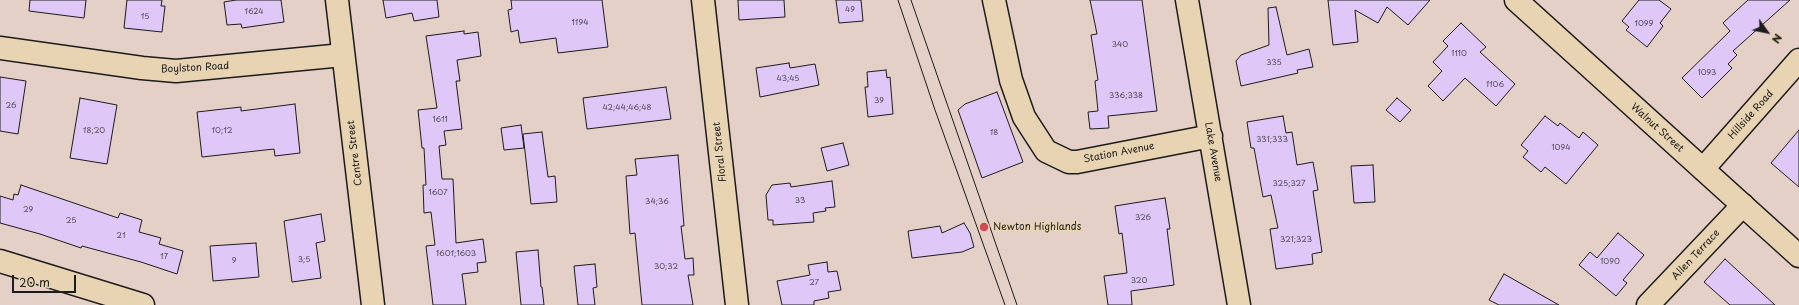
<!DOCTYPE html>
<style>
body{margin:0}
#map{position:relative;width:1799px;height:305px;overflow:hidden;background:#e5d0c7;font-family:"Playpen Sans",sans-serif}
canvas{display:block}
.north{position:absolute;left:1747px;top:12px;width:40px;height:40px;-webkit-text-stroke:3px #e8d4b2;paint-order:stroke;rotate:123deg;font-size:11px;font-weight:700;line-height:16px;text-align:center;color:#1c1c1c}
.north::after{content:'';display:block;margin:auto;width:14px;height:18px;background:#1c1c1c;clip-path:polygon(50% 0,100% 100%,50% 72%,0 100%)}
.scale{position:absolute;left:12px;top:275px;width:64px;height:18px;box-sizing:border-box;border:2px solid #1c1c1c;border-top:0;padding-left:5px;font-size:12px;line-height:14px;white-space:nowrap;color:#1c1c1c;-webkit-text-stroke:3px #e8d4b2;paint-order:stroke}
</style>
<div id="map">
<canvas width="1799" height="305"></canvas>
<div class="north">N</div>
<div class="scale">20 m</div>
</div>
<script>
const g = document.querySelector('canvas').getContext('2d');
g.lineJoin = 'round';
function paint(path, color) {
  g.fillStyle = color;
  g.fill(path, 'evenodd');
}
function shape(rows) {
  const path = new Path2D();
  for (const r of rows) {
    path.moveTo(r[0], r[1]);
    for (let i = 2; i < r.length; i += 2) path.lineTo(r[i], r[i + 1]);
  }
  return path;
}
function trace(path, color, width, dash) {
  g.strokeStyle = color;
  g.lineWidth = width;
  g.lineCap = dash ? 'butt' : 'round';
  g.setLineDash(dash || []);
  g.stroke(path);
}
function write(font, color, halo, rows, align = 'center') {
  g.font = font + ' "Playpen Sans",sans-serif';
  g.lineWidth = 3;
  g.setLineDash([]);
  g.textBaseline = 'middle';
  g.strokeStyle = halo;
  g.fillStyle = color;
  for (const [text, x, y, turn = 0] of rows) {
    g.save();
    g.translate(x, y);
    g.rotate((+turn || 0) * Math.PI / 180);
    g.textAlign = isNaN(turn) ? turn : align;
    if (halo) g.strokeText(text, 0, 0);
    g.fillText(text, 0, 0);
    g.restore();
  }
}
const building = shape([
 [30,0,86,0,84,18,29,11,30,0],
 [127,0,162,0,161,6,165,6,162,32,124,28,127,0],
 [236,0,281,0,284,22,242,28,241,24,227,25,224,2,236,0],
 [383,0,437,0,439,17,414,21,412,13,386,18,383,0],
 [511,0,602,0,608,47,558,53,556,38,520,43,518,30,511,32,508,10,512,9,511,0],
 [738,0,784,0,785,17,739,20,738,0],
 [836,0,861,0,863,21,839,23,836,0],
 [1090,0,1142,0,1157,111,1108,116,1109,128,1090,129,1088,112,1098,111,1095,81,1098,80,1091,35,1097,34,1090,0],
 [1328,0,1430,0,1408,25,1387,7,1378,23,1355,10,1358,42,1333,45,1328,0],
 [1639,0,1659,0,1671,9,1660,23,1663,26,1647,47,1626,30,1629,27,1622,21,1639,0],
 [1748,0,1790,0,1733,51,1737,55,1728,64,1732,68,1702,98,1682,78,1730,31,1723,23,1748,0],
 [1276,7,1287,55,1309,49,1313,67,1297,70,1298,73,1241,86,1236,61,1241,55,1269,45,1268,8,1276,7],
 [1461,23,1486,47,1480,52,1515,84,1496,106,1465,78,1443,101,1428,86,1442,71,1433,62,1448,46,1443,41,1461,23],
 [464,31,464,34,478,32,481,56,457,60,460,81,456,81,462,129,444,131,446,145,439,146,442,179,453,179,456,243,483,239,486,262,477,263,478,272,462,274,466,305,433,305,426,246,435,245,431,212,424,213,423,185,426,185,424,148,422,148,418,110,437,108,426,36,464,31],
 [789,63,790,68,815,64,819,85,760,97,756,68,789,63],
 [886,70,887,78,890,77,893,114,868,117,865,87,868,87,867,72,886,70],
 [0,77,26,81,18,134,0,131,0,77],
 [666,87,671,119,587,129,583,98,666,87],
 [997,92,1023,162,982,178,958,110,965,104,997,92],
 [80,98,117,105,107,164,70,158,80,98],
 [1397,98,1411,110,1400,122,1386,110,1397,98],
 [295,104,300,153,275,156,274,149,202,157,197,112,241,107,241,111,295,104],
 [1283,116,1286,133,1292,132,1297,165,1313,162,1318,190,1313,191,1322,252,1312,254,1313,264,1276,269,1270,229,1278,228,1271,195,1263,197,1254,148,1251,148,1247,122,1283,116],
 [1545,116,1558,126,1560,123,1579,138,1583,132,1598,145,1566,184,1545,167,1541,172,1523,157,1528,151,1521,145,1545,116],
 [521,125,524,148,504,150,501,128,521,125],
 [1799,130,1799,187,1771,163,1799,130],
 [542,132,548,177,555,176,557,202,531,204,523,134,542,132],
 [843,143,849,165,827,171,821,148,843,143],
 [678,155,684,226,681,226,685,259,693,258,694,275,688,275,693,305,642,305,635,233,630,234,626,176,637,175,635,159,678,155],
 [1373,165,1375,202,1354,203,1351,166,1373,165],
 [832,181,835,207,825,208,826,211,813,213,814,222,773,225,773,220,768,220,766,195,772,185,790,183,791,187,832,181],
 [21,185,118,218,120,213,142,220,139,232,161,238,159,244,183,251,177,274,141,262,82,246,81,248,40,234,0,223,0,196,13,200,14,194,18,195,21,185],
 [1165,198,1170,229,1167,229,1174,285,1131,291,1132,305,1108,305,1104,276,1127,273,1122,233,1119,234,1115,206,1165,198],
 [321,214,325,241,316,243,321,278,292,282,284,221,321,214],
 [964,223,970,233,974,247,962,252,912,258,908,231,940,226,942,233,964,223],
 [1618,233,1644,255,1623,280,1627,283,1616,296,1579,265,1590,252,1597,258,1618,233],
 [256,243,259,277,213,281,210,246,256,243],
 [538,250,541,287,542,287,544,305,521,305,516,252,538,250],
 [1725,259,1775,305,1730,305,1704,282,1725,259],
 [827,262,828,272,837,271,841,290,828,292,829,298,814,301,814,305,782,305,777,281,810,275,808,265,827,262],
 [595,264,597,287,593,288,595,305,578,305,574,266,595,264],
 [1504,274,1559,305,1499,305,1489,300,1504,274]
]);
paint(building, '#dfc8f8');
trace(building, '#1c1c1c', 1);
const minor = shape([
 [703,0,737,305],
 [994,0,1011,80,1024,117,1046,151,1069,162,1077,162,1211,136],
 [1187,0,1239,305],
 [0,48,142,68,176,71,343,55],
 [1703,169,1799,60],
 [0,261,143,305],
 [1648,305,1743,205]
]);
const secondary = shape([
 [337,0,373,305],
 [1516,0,1799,256]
]);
trace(minor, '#1c1c1c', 25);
trace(secondary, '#1c1c1c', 25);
trace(minor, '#e8d4b2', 22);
trace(secondary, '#e8d4b2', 22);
trace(shape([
 [898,0,935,110,1005,305],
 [911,0,1017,305]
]), '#1c1c1c', 1);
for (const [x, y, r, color] of [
 [984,227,5,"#d1495b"]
]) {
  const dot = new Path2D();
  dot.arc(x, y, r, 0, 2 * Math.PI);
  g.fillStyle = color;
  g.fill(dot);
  trace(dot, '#e8d4b2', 1.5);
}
write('8px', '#4d4753', null, [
 ["49",850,10],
 ["1624",254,12],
 ["15",145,17],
 ["1194",580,23],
 ["1099",1644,24],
 ["340",1120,45],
 ["1110",1459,54],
 ["335",1274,63],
 ["1093",1707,73],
 ["43;45",788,79],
 ["1106",1495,85],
 ["336;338",1126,96],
 ["39",879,101],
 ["26",11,106],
 ["42;44;46;48",627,108],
 ["1611",440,120],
 ["18;20",94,131],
 ["10;12",222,131],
 ["18",994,133],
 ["331;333",1272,140],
 ["1094",1561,148],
 ["325;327",1289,184],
 ["1607",438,193],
 ["33",800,201],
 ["34;36",657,202],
 ["29",28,210],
 ["326",1143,218],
 ["25",71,221],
 ["21",121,236],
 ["321;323",1296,240],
 ["1601;1603",456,254],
 ["17",164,257],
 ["3;5",304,260],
 ["9",234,261],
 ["1090",1610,262],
 ["30;32",666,267],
 ["320",1139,281],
 ["27",814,283]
]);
write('10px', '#1c1c1c', '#e8d4b2', [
 ["Boylston Road",195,68,-3],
 ["Hillside Road",1751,115,-48],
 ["Walnut Street",1657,128,42],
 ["Floral Street",720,152,-96],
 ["Lake Avenue",1213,152,80],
 ["Centre Street",355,153,-97],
 ["Station Avenue",1119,153,-11],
 ["Allen Terrace",1696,255,-47]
]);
write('10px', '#1c1c1c', '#e8d4b2', [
 ["Newton Highlands",993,227]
], 'left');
</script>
